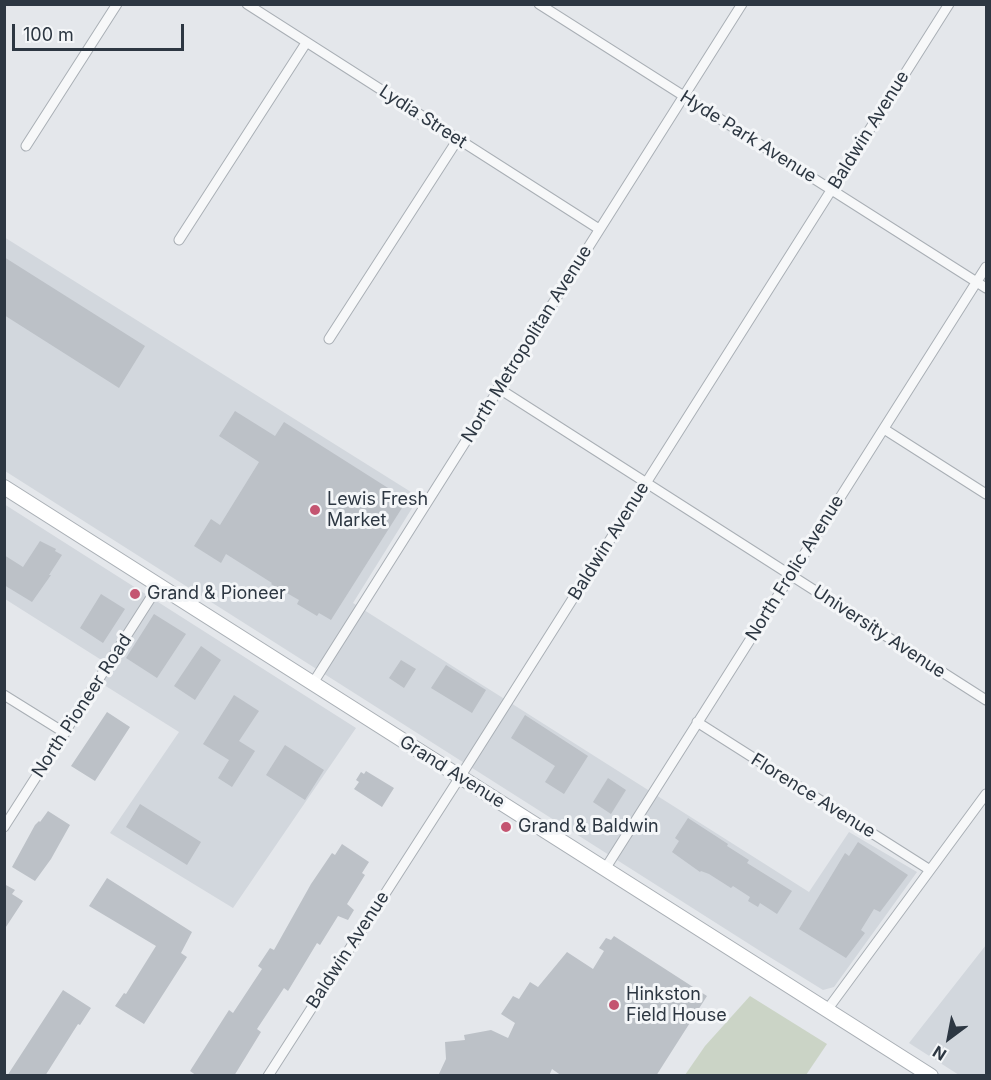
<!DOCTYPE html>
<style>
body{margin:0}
#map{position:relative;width:991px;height:1080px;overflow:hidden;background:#e4e7eb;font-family:Inter,sans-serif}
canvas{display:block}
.frame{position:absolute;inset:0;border:6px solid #2d3742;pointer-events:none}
.north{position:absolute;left:919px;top:1008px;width:60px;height:60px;-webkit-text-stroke:4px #f4f6f8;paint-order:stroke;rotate:212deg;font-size:16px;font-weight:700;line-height:24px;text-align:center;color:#2d3742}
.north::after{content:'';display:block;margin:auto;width:21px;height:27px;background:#2d3742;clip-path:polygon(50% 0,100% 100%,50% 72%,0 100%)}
.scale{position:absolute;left:12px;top:24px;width:172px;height:27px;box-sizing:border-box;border:3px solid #2d3742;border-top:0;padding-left:8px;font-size:18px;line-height:21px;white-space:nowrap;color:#2d3742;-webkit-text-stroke:4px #f4f6f8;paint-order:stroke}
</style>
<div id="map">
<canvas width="991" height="1080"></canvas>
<div class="frame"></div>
<div class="north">N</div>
<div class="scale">100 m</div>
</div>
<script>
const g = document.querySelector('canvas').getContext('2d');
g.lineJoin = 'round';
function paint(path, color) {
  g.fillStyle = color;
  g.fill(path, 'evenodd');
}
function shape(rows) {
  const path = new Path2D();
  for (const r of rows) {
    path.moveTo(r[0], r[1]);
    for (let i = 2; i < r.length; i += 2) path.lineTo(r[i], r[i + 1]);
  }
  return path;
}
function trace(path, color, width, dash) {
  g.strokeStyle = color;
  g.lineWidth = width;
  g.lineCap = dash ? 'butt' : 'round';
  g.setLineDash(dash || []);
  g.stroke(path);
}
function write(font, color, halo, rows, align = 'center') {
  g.font = font + ' Inter,sans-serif';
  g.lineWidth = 6;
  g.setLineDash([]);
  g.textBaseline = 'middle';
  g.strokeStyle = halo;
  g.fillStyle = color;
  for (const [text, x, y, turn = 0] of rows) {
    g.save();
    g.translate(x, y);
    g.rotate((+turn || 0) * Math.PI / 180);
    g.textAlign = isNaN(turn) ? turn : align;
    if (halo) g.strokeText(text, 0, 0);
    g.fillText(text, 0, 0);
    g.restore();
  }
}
paint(shape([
 [4,237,419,497,353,603,809,892,849,832,917,872,834,987,823,990,768,956,5,471],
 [4,504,356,728,233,908,110,833,179,732,93,678,103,661,5,599],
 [986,945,986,1075,959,1075,909,1043]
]), '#d2d7dd');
paint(shape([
 [750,996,827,1044,806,1075,685,1075,705,1046]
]), '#cbd4c6');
paint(shape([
 [4,257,145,346,119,388,4,315],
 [235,411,275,436,284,422,407,500,331,620,319,613,317,616,297,604,299,600,271,584,272,583,226,554,221,563,194,546,211,519,220,525,259,462,219,436],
 [40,541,56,549,55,551,62,555,49,575,51,575,32,602,4,585,4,555,23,567],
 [101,594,125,609,103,643,80,628],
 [154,614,186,634,157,678,126,658],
 [201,646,221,660,195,700,174,686],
 [401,660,416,669,404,688,389,678],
 [446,665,486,690,472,713,431,688],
 [234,695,259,711,239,741,255,751,232,787,218,778,229,760,203,744],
 [107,712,130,727,95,781,71,766],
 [525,715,588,756,564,794,545,782,555,766,511,738],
 [285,745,324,770,305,800,266,775],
 [366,771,394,788,382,807,354,789,359,782,356,780,361,772,364,774],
 [608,778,626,790,611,814,593,802],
 [140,804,201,842,187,865,126,827],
 [48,811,70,825,51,859,35,881,12,867,35,825,39,821,40,822],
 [688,818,728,844,727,846,749,860,747,863,792,891,777,914,760,903,758,907,748,901,750,897,733,886,731,888,709,874,701,871,700,872,672,852,679,841,675,838],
 [858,842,908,875,880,912,874,909,861,930,865,933,846,958,799,929,845,853,849,856],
 [342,844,369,862,362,873,365,875,347,904,354,910,348,920,338,916,320,945,317,943,288,991,284,988,257,1029,261,1032,234,1076,197,1076,190,1071,229,1010,233,1013,262,969,258,966,270,948,274,950,311,884,332,853,335,855],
 [107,878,192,932,181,953,187,957,144,1024,115,1006,124,993,126,994,156,946,89,906],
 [4,884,15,890,12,894,23,901,4,930],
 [614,936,707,996,656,1076,562,1076,552,1069,549,1076,438,1076,446,1059,445,1042,465,1040,464,1035,491,1030,508,1038,515,1023,501,1014,513,996,519,999,530,982,538,987,567,952,593,969,604,951,599,948,606,938,611,940],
 [63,990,91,1008,80,1025,78,1024,45,1076,7,1076]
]), '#bcc1c7');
const street = shape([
 [247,4,599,229],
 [539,4,986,288],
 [26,146,117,4],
 [179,240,306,43],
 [329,339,458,139],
 [498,388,986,700],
 [884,429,986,494],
 [313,683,742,4],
 [4,695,65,733],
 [697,722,930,870],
 [4,827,159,585],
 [605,869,986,267],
 [827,1010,986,794],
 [268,1076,460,777,949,4]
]);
const secondary = shape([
 [4,487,931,1076]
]);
trace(street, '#a9afb5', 11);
trace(secondary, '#a9afb5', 16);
trace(street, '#f7f8f9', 9);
trace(secondary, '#fff', 14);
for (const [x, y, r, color] of [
 [315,510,6,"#c45571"],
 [135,594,6,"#c45571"],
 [506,827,6,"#c45571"],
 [614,1005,6,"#c45571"]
]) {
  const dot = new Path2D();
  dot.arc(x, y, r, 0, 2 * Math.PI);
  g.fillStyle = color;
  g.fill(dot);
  trace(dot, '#f4f6f8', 2);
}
write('18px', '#2d3742', '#f4f6f8', [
 ["Lydia Street",423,117,33],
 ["Baldwin Avenue",869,130,-58],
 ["Hyde Park Avenue",748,137,32],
 ["North Metropolitan Avenue",527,344,-58],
 ["Baldwin Avenue",609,541,-58],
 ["North Frolic Avenue",795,568,-58],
 ["University Avenue",879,632,33],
 ["North Pioneer Road",82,706,-57],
 ["Grand Avenue",452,772,32],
 ["Florence Avenue",813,796,32],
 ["Baldwin Avenue",348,950,-57]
]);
write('18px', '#2d3742', '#f4f6f8', [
 ["Lewis Fresh",327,500],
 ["Market",327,521],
 ["Grand & Pioneer",147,594],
 ["Grand & Baldwin",518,827],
 ["Hinkston",626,995],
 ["Field House",626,1016]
], 'left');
</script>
